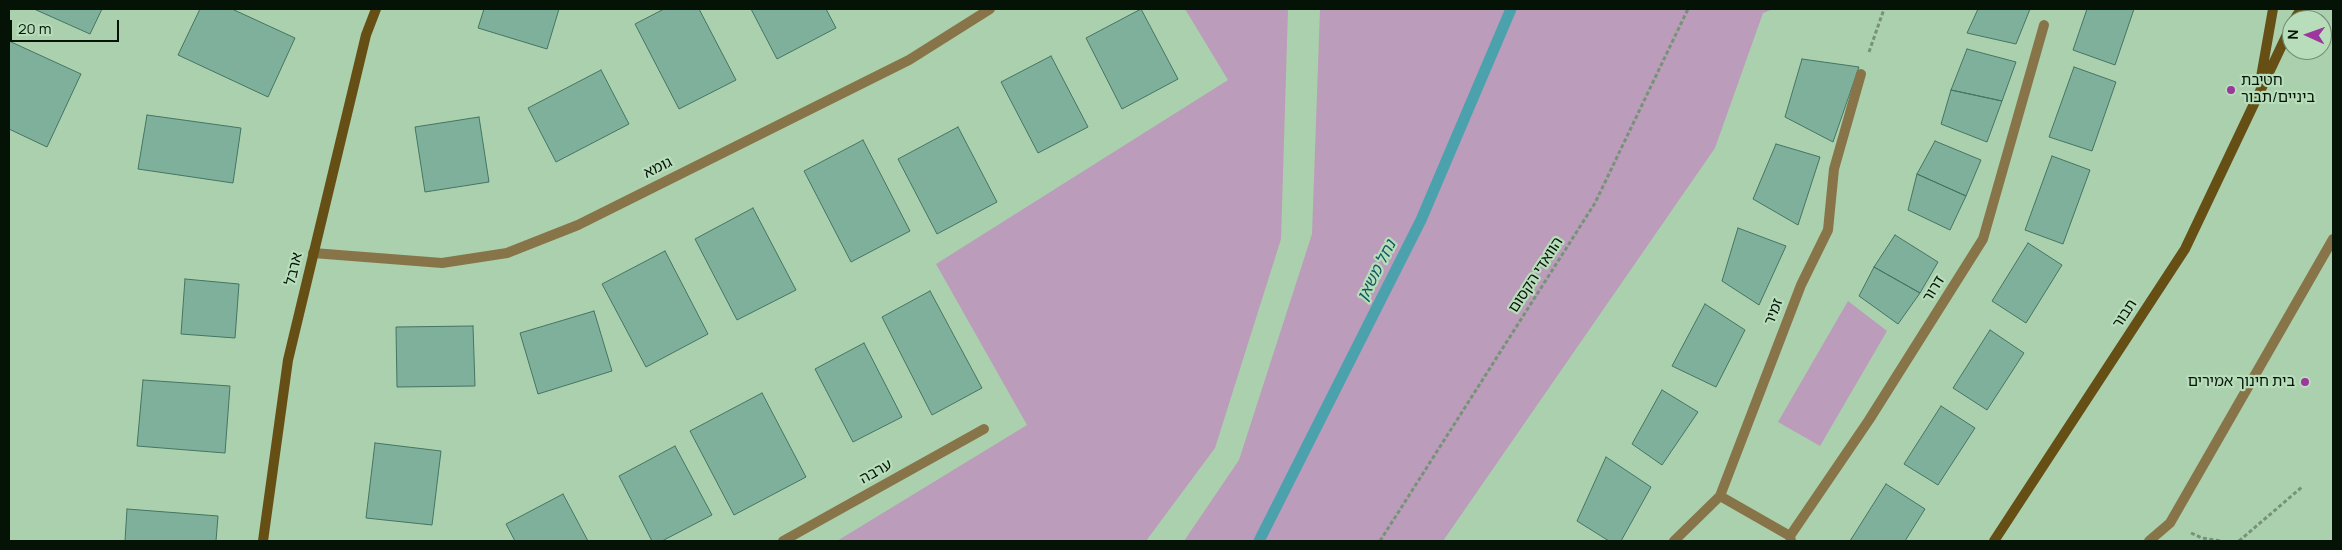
<!DOCTYPE html>
<meta charset="utf-8">
<style>
body{margin:0}
#map{position:relative;width:2342px;height:550px;overflow:hidden;background:#abd0ad;font-family:Manrope,sans-serif}
canvas{display:block}
.frame{position:absolute;inset:0;border:10px solid #051206;pointer-events:none}
.north{position:absolute;left:2282px;top:10px;width:50px;height:50px;box-sizing:border-box;background:#b7ddba;border:1px solid #708c72;border-radius:50%;rotate:272deg;font-size:14px;font-weight:700;line-height:20px;text-align:center;color:#051206}
.north::after{content:'';display:block;margin:auto;width:18px;height:22px;background:#9b379d;clip-path:polygon(50% 0,100% 100%,50% 72%,0 100%)}
.scale{position:absolute;left:10px;top:20px;width:109px;height:22px;box-sizing:border-box;border:2px solid #051206;border-top:0;padding-left:6px;font-size:15px;line-height:18px;white-space:nowrap;color:#051206;-webkit-text-stroke:4px #b7ddba;paint-order:stroke}
</style>
<div id="map">
<canvas width="2342" height="550"></canvas>
<div class="frame"></div>
<div class="north">N</div>
<div class="scale">20 m</div>
</div>
<script>
const g = document.querySelector('canvas').getContext('2d');
g.lineJoin = 'round';
function paint(path, color) {
  g.fillStyle = color;
  g.fill(path, 'evenodd');
}
function shape(rows) {
  const path = new Path2D();
  for (const r of rows) {
    path.moveTo(r[0], r[1]);
    for (let i = 2; i < r.length; i += 2) path.lineTo(r[i], r[i + 1]);
  }
  return path;
}
function trace(path, color, width, dash) {
  g.strokeStyle = color;
  g.lineWidth = width;
  g.lineCap = dash ? 'butt' : 'round';
  g.setLineDash(dash || []);
  g.stroke(path);
}
function write(font, color, halo, rows, align = 'center') {
  g.font = font + ' Manrope,"Noto Sans Hebrew",sans-serif';
  g.lineWidth = 4.5;
  g.setLineDash([]);
  g.textBaseline = 'middle';
  g.strokeStyle = halo;
  g.fillStyle = color;
  for (const [text, x, y, turn = 0] of rows) {
    g.save();
    g.translate(x, y);
    g.rotate((+turn || 0) * Math.PI / 180);
    g.textAlign = isNaN(turn) ? turn : align;
    if (halo) g.strokeText(text, 0, 0);
    g.fillText(text, 0, 0);
    g.restore();
  }
}
paint(shape([
 [1185,9,1288,9,1281,239,1215,448,1146,541,837,541,1027,425,936,264,1228,80],
 [1320,9,1773,9,1763,13,1715,148,1443,541,1184,541,1239,460,1312,234],
 [1848,301,1887,331,1820,446,1778,422]
]), '#bb9cba');
trace(shape([
 [1259,541,1421,220,1511,9]
]), '#4ba2ad', 11);
const building = shape([
 [34,9,102,9,90,34,34,9],
 [200,9,232,9,295,38,268,97,178,55,200,9],
 [484,9,559,9,547,49,478,28,484,9],
 [664,9,699,9,736,80,679,109,635,24,664,9],
 [751,9,826,9,836,28,777,59,751,9],
 [1141,9,1178,79,1122,109,1086,38,1141,9],
 [1978,9,2030,9,2016,44,1967,33,1978,9],
 [2087,9,2134,9,2115,65,2073,50,2087,9],
 [9,41,81,74,47,147,9,129,9,41],
 [1967,49,2016,62,2002,101,1951,90,1967,49],
 [1051,56,1088,127,1038,153,1001,82,1051,56],
 [1802,59,1859,67,1833,142,1785,117,1802,59],
 [2074,67,2116,82,2092,151,2049,137,2074,67],
 [601,70,629,124,556,162,528,108,601,70],
 [1951,90,2002,101,1987,142,1941,124,1951,90],
 [147,115,241,128,233,183,138,169,147,115],
 [479,117,489,182,425,192,415,127,479,117],
 [958,127,997,202,937,234,898,159,958,127],
 [863,140,910,231,851,262,804,171,863,140],
 [1935,141,1981,160,1966,196,1917,174,1935,141],
 [1776,144,1820,157,1798,225,1753,199,1776,144],
 [2052,156,2090,170,2063,244,2025,230,2052,156],
 [1917,174,1966,196,1950,230,1908,210,1917,174],
 [753,208,796,290,737,320,695,239,753,208],
 [1738,228,1786,246,1759,305,1722,281,1738,228],
 [1895,235,1938,262,1920,293,1874,267,1895,235],
 [2028,243,2062,265,2026,323,1992,301,2028,243],
 [665,251,708,334,646,367,602,284,665,251],
 [1874,267,1920,293,1898,324,1859,296,1874,267],
 [185,279,239,284,235,338,181,334,185,279],
 [930,291,982,388,932,415,882,317,930,291],
 [1705,304,1745,330,1716,387,1672,366,1705,304],
 [594,311,612,371,538,394,520,333,594,311],
 [473,326,475,386,397,387,396,327,473,326],
 [1990,330,2024,353,1987,410,1953,388,1990,330],
 [864,343,902,417,853,442,815,369,864,343],
 [143,380,230,386,225,453,137,446,143,380],
 [1662,390,1698,412,1662,465,1632,444,1662,390],
 [762,393,806,477,734,515,690,431,762,393],
 [1941,406,1975,428,1938,485,1904,464,1941,406],
 [375,443,441,451,432,525,366,518,375,443],
 [675,446,712,515,662,541,652,541,619,476,675,446],
 [1606,457,1651,487,1621,541,1609,541,1577,521,1606,457],
 [1886,484,1925,509,1905,541,1850,541,1886,484],
 [563,494,588,541,515,541,506,524,563,494],
 [127,509,218,516,216,541,125,541,127,509]
]);
paint(building, '#7eb09b');
trace(building, '#447562', 1);
trace(shape([
 [1869,52,1884,9],
 [2191,533,2202,538,2221,541],
 [1380,541,1595,203,1688,9],
 [2239,541,2302,487]
]), '#769378', 3, [4, 2.5]);
trace(shape([
 [313,253,442,263,507,253,578,225,909,60,990,9],
 [1720,496,1790,536],
 [783,541,984,429],
 [1674,541,1720,496,1801,285,1828,230,1834,169,1861,74],
 [1791,541,1790,536,1869,420,1983,239,2044,25],
 [2149,541,2170,523,2333,239]
]), '#877549', 10);
trace(shape([
 [2294,20,2301,9],
 [2261,77,2273,9],
 [263,541,288,360,366,35,376,9],
 [1994,541,2185,249,2292,24]
]), '#654f15', 10);
for (const [x, y, r, color] of [
 [2231,90,5,"#9b379d"],
 [2305,382,5,"#9b379d"]
]) {
  const dot = new Path2D();
  dot.arc(x, y, r, 0, 2 * Math.PI);
  g.fillStyle = color;
  g.fill(dot);
  trace(dot, '#b7ddba', 2);
}
write('15px', '#051206', '#b7ddba', [
 ["חטיבת",2241,81],
 ["ביניים/תבור",2241,98],
 ["בית חינוך אמירים",2295,382,"right"]
], 'left');
write('15px', '#051206', '#b7ddba', [
 ["גומא",658,168,-26],
 ["ארבל",294,269,-77],
 ["הוואדי הקסום",1536,275,-57],
 ["דרור",1934,289,-58],
 ["זמיר",1774,312,-69],
 ["תבור",2125,314,-57],
 ["ערבה",876,472,-29]
]);
write('italic 16px', '#0d5961', '#b7ddba', [
 ["נחל משאן",1377,271,-63]
]);
</script>
